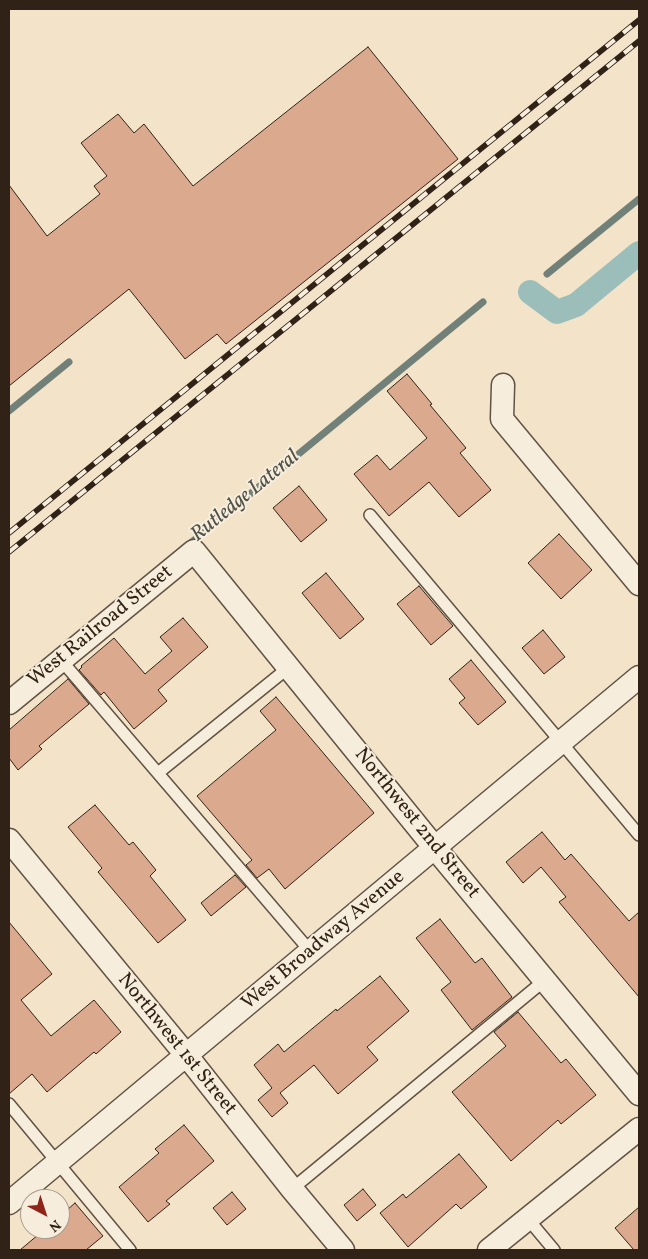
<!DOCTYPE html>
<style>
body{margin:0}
#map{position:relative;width:648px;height:1259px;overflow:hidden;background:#f3e4c9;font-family:Vollkorn,serif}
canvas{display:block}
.frame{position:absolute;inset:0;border:10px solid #302216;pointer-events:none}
.north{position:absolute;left:20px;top:1189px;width:50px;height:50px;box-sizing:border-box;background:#f7eddc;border:1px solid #a79c8d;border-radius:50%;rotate:140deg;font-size:14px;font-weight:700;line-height:20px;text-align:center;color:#302216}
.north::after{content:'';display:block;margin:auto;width:18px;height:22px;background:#8f2418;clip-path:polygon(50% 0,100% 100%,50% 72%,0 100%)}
</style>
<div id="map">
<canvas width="648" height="1259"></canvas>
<div class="frame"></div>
<div class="north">N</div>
</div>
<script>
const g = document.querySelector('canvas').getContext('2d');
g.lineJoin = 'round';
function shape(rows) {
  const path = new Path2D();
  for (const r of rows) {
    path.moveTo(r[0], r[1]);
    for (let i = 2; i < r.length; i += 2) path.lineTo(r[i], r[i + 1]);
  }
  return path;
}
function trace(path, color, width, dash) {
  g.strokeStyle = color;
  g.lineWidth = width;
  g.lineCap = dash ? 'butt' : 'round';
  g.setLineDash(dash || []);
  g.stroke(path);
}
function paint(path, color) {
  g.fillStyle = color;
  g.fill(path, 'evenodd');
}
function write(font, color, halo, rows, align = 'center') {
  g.font = font + ' Vollkorn,serif';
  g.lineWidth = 4;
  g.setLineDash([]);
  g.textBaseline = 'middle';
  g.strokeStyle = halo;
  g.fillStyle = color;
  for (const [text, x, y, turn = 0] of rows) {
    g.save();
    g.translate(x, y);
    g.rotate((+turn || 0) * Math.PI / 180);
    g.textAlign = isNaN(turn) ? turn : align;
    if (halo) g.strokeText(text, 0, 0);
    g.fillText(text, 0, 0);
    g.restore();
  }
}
trace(shape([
 [547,274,639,199],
 [9,411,69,362],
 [187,546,483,302]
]), '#718079', 7);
trace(shape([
 [530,292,557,312,576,305,639,253]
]), '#9cbebb', 24);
const building = shape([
 [368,47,458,159,226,344,217,334,185,359,129,289,9,386,9,185,47,236,100,194,94,186,107,176,81,143,118,114,134,133,144,124,193,186,368,47],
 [407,374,432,404,430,405,466,448,460,453,491,490,459,517,429,482,389,516,354,474,377,455,390,470,427,438,387,391,407,374],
 [299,486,327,520,301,542,273,508,299,486],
 [559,534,592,570,561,599,528,563,559,534],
 [326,573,364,619,340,639,302,593,326,573],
 [419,586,453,626,431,645,397,604,419,586],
 [183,618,208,647,158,690,167,701,134,729,104,692,101,695,79,670,82,667,81,666,114,638,145,674,172,651,160,637,183,618],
 [543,630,565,657,544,674,522,648,543,630],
 [471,660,506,702,478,725,459,703,465,698,449,679,471,660],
 [68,679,89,704,39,746,42,749,18,770,9,758,9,730,68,679],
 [276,697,374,813,285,889,269,869,257,878,246,865,252,860,197,796,276,730,260,711,276,697],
 [95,805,129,845,133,842,156,870,150,876,186,920,158,943,98,872,102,868,68,827,95,805],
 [542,832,565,860,571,854,629,921,639,912,639,997,559,902,566,897,541,867,523,883,506,862,542,832],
 [235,875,246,887,211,916,201,903,235,875],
 [440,919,475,963,482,958,512,997,472,1030,441,990,451,982,416,938,440,919],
 [9,922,52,974,21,1000,51,1036,94,1000,121,1032,96,1054,94,1052,47,1092,32,1074,9,1094,9,922],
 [380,976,409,1011,367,1047,378,1060,338,1094,314,1065,280,1093,288,1103,272,1117,258,1100,272,1088,254,1065,278,1044,284,1052,336,1009,337,1011,380,976],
 [518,1012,561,1063,566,1059,596,1095,561,1124,558,1120,511,1161,452,1092,506,1046,494,1032,518,1012],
 [184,1125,214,1161,166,1201,170,1204,148,1222,119,1187,159,1153,155,1149,184,1125],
 [459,1154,487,1187,461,1209,456,1204,408,1247,380,1213,403,1194,406,1198,459,1154],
 [363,1189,376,1205,357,1221,344,1205,363,1189],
 [232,1192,246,1209,227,1225,213,1208,232,1192],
 [75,1203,103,1236,86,1250,20,1250,45,1229,60,1229,60,1216,75,1203],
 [639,1207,639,1250,634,1250,615,1228,639,1207]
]);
paint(building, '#dba98e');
trace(building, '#302216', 1);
const service = shape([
 [370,515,639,835],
 [61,660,311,952],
 [158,773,288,668],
 [9,1104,130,1250],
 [292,1189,545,980],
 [528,1219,554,1250]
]);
const minor = shape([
 [503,385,502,419,639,584],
 [9,703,194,551,435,848,639,1094],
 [9,840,187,1056,292,1189,343,1250],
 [9,1203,639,677],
 [489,1250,639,1129]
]);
trace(service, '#615243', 14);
trace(minor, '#615243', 25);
trace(service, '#f7eddc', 11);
trace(minor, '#f7eddc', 22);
const rail = shape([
 [9,533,639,20],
 [9,552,639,41]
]);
trace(rail, '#302216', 5.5);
trace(rail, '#f7eddc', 4, [11]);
write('20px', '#302216', '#f7eddc', [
 ["West Railroad Street",101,627,-39],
 ["Northwest 2nd Street",416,824,51],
 ["West Broadway Avenue",324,941,-40],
 ["Northwest 1st Street",176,1045,51]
]);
write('italic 21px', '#505148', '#f7eddc', [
 ["Rutledge Lateral",246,497,-39]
]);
</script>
